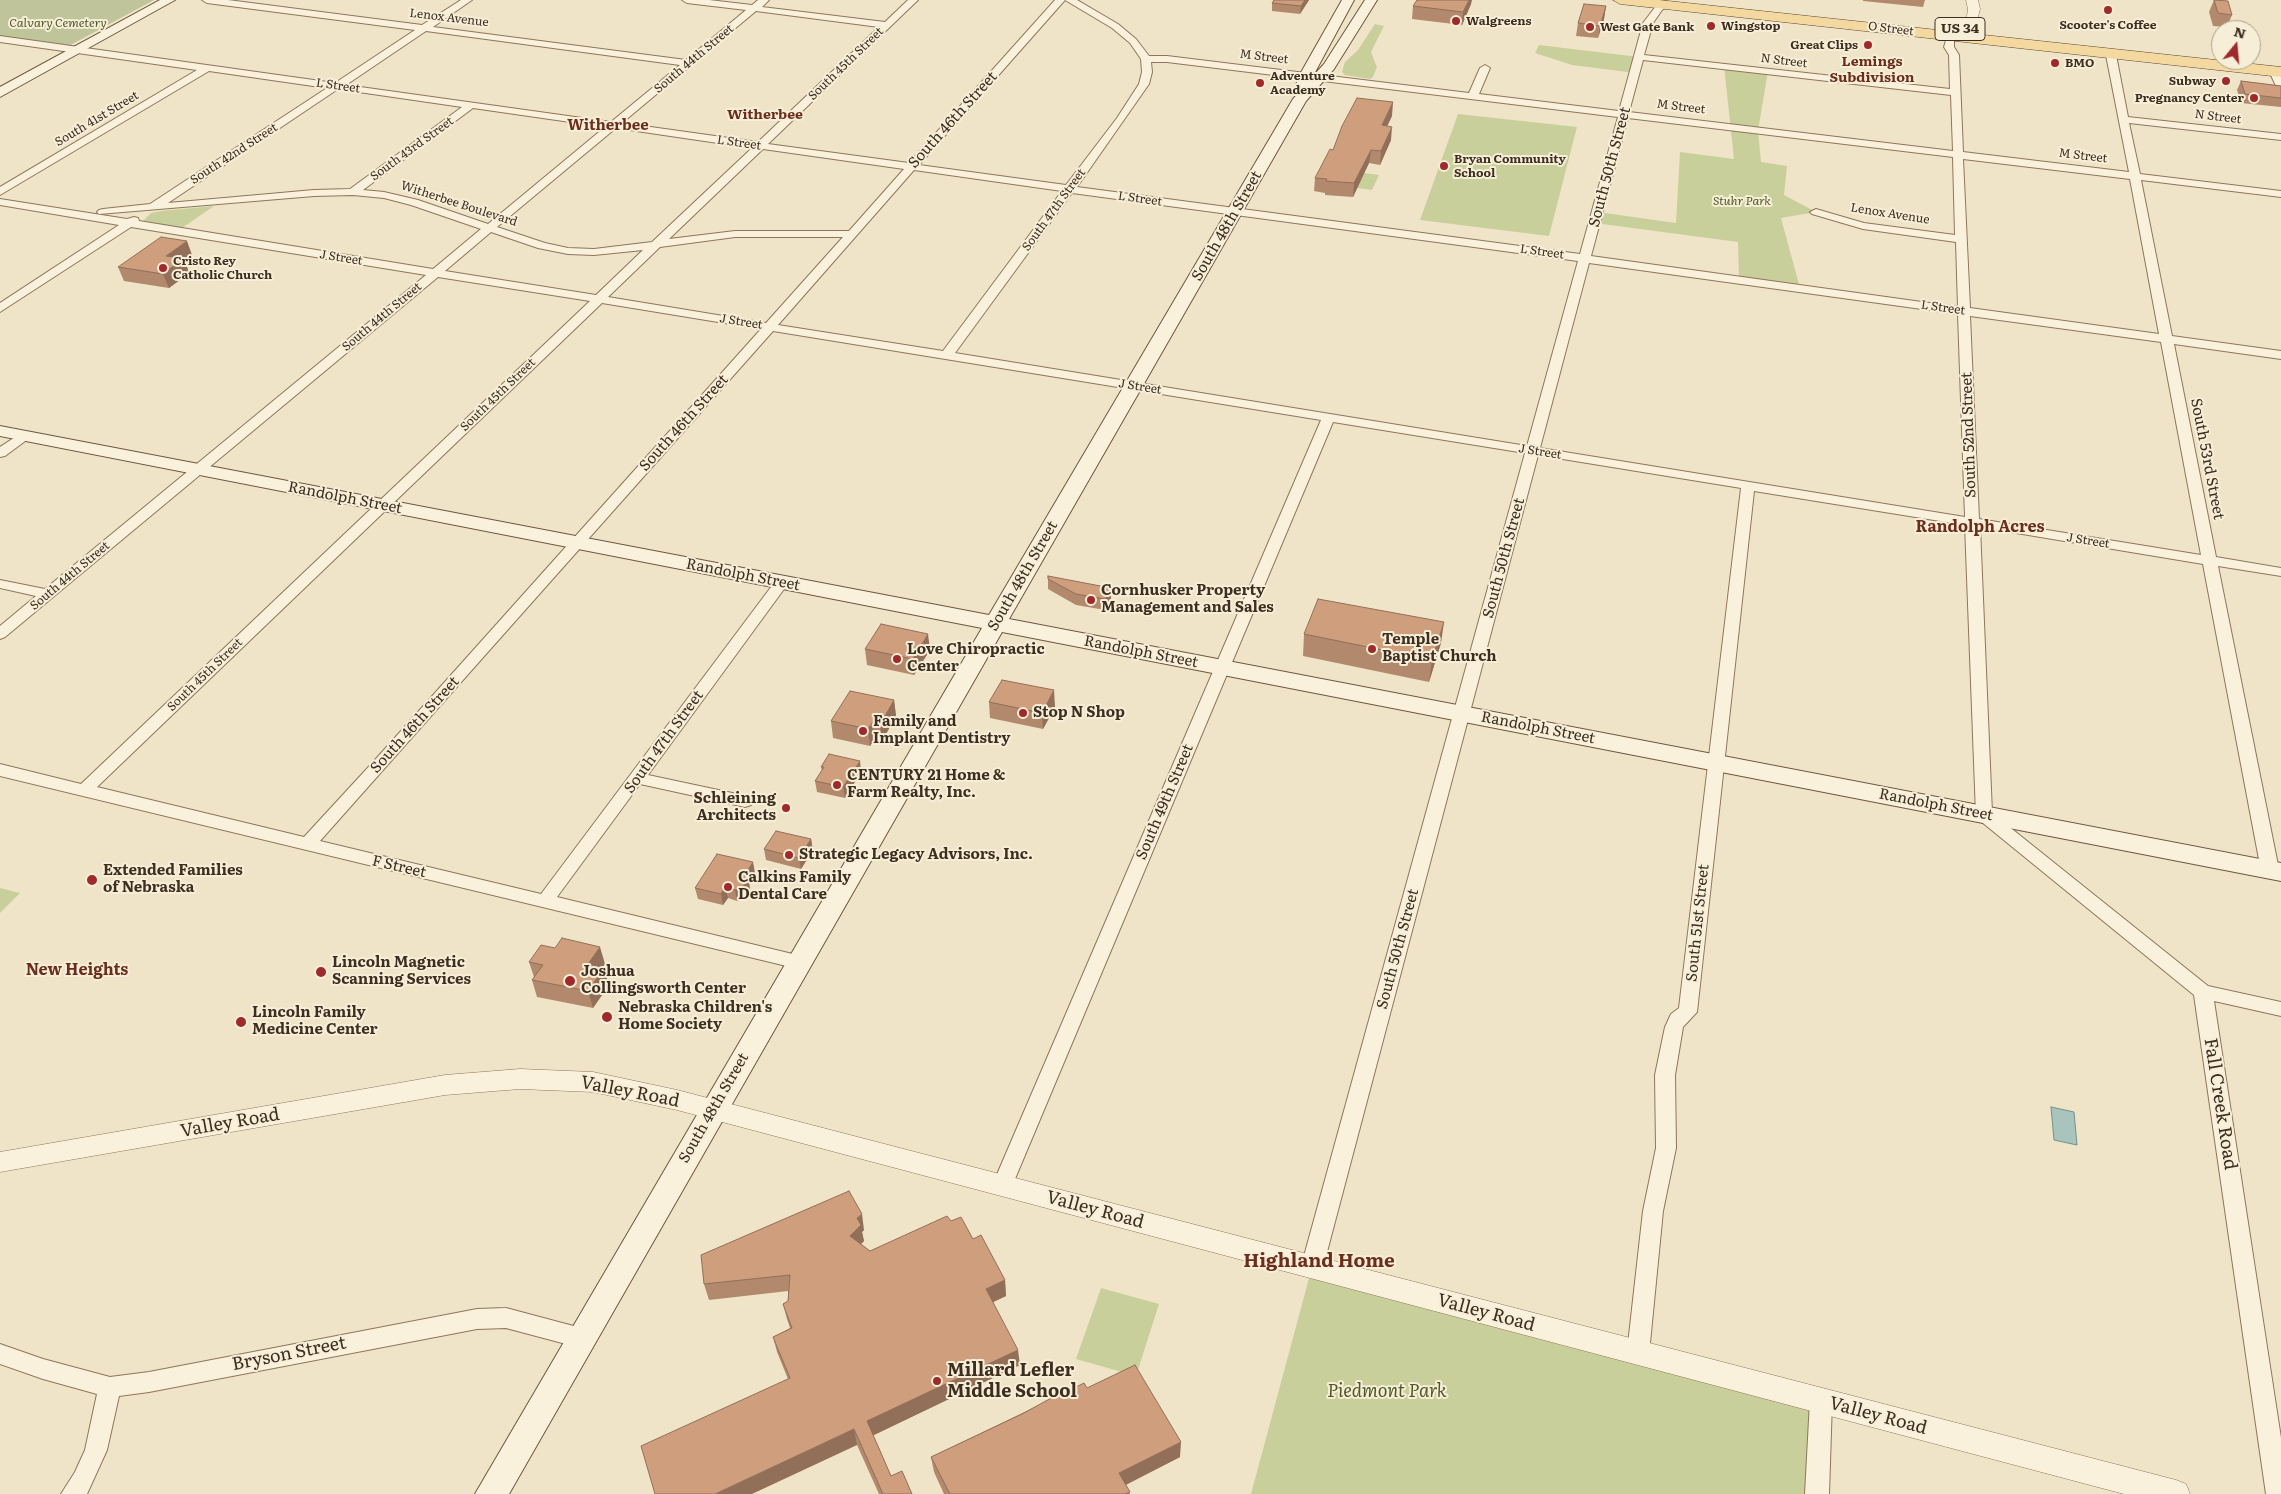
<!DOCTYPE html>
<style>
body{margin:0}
#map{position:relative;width:2281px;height:1494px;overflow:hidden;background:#f0e4c8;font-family:Literata,serif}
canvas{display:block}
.north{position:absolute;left:2211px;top:20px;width:50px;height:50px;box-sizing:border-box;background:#f7eed8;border:1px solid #ada18e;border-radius:50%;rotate:17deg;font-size:14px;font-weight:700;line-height:20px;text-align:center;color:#3d2e20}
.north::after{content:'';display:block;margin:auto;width:18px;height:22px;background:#9e2a2b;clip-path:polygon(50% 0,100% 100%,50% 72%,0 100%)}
</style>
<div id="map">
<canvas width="2281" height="1494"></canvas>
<div class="north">N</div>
</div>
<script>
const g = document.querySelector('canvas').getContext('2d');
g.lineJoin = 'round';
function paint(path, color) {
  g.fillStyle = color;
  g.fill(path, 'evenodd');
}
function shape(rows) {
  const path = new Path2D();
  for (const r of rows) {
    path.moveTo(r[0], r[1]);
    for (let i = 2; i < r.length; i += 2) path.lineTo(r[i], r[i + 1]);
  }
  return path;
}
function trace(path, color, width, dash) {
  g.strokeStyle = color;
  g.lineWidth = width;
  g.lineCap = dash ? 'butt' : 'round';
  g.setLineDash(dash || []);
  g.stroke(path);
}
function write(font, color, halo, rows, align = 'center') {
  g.font = font + ' Literata,serif';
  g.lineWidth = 4;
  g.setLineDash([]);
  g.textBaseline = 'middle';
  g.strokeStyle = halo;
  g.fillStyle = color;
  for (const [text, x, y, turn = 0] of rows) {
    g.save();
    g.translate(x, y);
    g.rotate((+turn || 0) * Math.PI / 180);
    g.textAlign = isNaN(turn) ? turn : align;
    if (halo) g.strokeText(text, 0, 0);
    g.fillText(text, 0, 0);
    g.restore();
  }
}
paint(shape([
 [1375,24,1384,26,1371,52,1377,67,1373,77,1370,79,1345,75,1342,72,1345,62,1358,50],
 [1539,45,1639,57,1635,73,1572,65,1535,53],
 [1724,66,1768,71,1758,131,1761,162,1787,166,1784,195,1816,212,1781,218,1800,288,1739,280,1738,242,1595,223,1598,212,1676,223,1680,152,1734,159],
 [1458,114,1577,127,1549,236,1420,220],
 [1364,173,1379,175,1372,190,1357,188],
 [214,206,182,228,143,221,151,213,161,211],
 [0,888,20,893,0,913],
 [1312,1267,1821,1401,1817,1494,1251,1494],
 [1101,1288,1159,1304,1136,1376,1076,1359]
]), '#c9cf9b');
paint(shape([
 [0,0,154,0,65,48,0,39]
]), '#bfc49a');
const water = shape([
 [2051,1107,2074,1112,2077,1145,2054,1140,2051,1107]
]);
paint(water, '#a9c4bc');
trace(water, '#6f938a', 1);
const minor = shape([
 [202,0,228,0,422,25,461,0,472,0,433,27,686,60,746,10,687,3,682,0,709,0,752,5,758,0,769,0,762,7,885,22,908,0,918,0,768,144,909,163,1055,0,1065,0,919,165,1066,185,1117,118,1139,84,1142,72,1141,59,1130,43,1112,28,1065,0,1077,0,1118,24,1136,39,1149,56,1167,56,1469,93,1480,68,1485,65,1490,68,1479,94,1619,111,1643,23,1656,6,1666,1,1671,4,1662,10,1653,23,1644,55,1950,89,1949,55,1944,47,1948,34,1954,34,1954,47,1959,55,1963,152,2129,172,2106,55,2111,52,2116,55,2128,117,2281,134,2281,140,2129,123,2140,174,2281,191,2281,197,2141,180,2172,336,2281,351,2281,359,2174,344,2216,557,2281,568,2281,576,2218,566,2279,870,2276,874,2270,876,2264,874,2261,870,2203,564,1980,527,1992,813,2208,986,2281,1002,2281,1016,2214,1001,2281,1438,2281,1494,2266,1494,2194,995,1978,819,1976,815,1965,525,1754,491,1697,1012,1683,1027,1675,1075,1676,1148,1663,1211,1649,1353,1646,1360,1638,1363,1630,1360,1627,1353,1643,1211,1656,1148,1655,1075,1665,1027,1671,1014,1679,1008,1741,488,1538,455,1323,1267,1320,1274,1312,1276,1304,1274,1301,1267,1525,453,1333,422,1012,1186,1009,1192,1002,1195,995,1192,992,1186,1321,420,773,331,320,841,541,894,777,579,787,579,789,582,787,585,648,775,751,797,753,801,751,805,745,807,640,784,557,897,805,957,808,962,805,967,799,969,0,776,0,764,81,784,590,301,438,277,5,637,0,639,0,626,36,596,0,588,0,580,45,589,426,275,131,227,0,312,0,303,119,225,0,205,0,199,127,219,134,217,138,218,139,221,433,269,481,229,411,205,384,198,353,195,314,196,99,214,97,212,99,210,103,209,150,204,327,88,209,71,0,195,0,187,197,70,0,42,0,36,335,83,415,30,207,3,202,0],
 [756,11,879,27,758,142,622,123,756,11],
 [426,31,680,65,611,122,346,85,426,31],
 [1643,60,1951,95,1953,151,1629,112,1643,60],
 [1151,62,1167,62,1618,117,1580,254,1077,187,1149,84,1152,72,1151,62],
 [338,89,462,107,350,189,314,190,168,203,338,89],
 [473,108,605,127,488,224,418,200,384,192,363,190,473,108],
 [1628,118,1953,157,1955,235,1864,223,1816,209,1810,212,1812,214,1863,229,1956,242,1958,307,1591,256,1628,118],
 [616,128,752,148,652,242,594,249,568,248,545,243,497,227,616,128],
 [763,149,904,169,849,231,735,231,669,239,763,149],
 [1963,159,2130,179,2159,334,1970,308,1963,159],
 [914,170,1062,191,943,351,778,325,914,170],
 [1072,193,1578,261,1527,446,955,353,1072,193],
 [491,232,538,248,568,254,594,255,643,250,596,295,445,271,491,232],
 [735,237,843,237,766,323,608,297,660,247,735,237],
 [1589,263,1958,314,1965,517,1540,448,1589,263],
 [602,303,761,329,374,761,304,837,97,787,602,303],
 [1970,316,2161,342,2201,555,1979,519,1970,316],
 [2274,68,2277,69,2281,75,2281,89,2276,86,2269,71,2274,68],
 [23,432,28,433,30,436,28,439,5,456,0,457,0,447,23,432],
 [506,1308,581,1328,589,1331,592,1338,589,1345,581,1348,506,1328,477,1329,149,1392,119,1396,107,1450,87,1494,61,1494,75,1472,85,1450,97,1394,43,1379,0,1364,0,1344,43,1359,110,1377,149,1372,477,1309,506,1308],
 [1821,1391,1829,1394,1832,1401,1829,1494,1805,1494,1810,1401,1813,1394,1821,1391]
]);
const tertiary = shape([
 [1966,0,1978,0,1980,9,1978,17,1955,38,1947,38,1945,36,1947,34,1967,16,1968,9,1966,0],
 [520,1069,593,1072,677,1090,2176,1480,2186,1484,2190,1494,2124,1494,677,1110,593,1092,520,1089,445,1095,0,1172,0,1152,445,1075,520,1069]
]);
const secondary = shape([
 [160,0,175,0,0,97,0,87,160,0],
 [1342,0,1354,0,1313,76,1324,64,1365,0,1377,0,1334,69,1306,101,1009,619,2281,863,2281,881,1002,632,509,1494,475,1494,982,628,0,436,0,426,989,615,1293,99,1302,89,1296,85,1299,76,1342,0]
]);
const primary = shape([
 [1613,0,1659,0,2281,67,2281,77,1620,4,1613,0]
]);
trace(minor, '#8d765c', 2);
trace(tertiary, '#8d765c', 1);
trace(secondary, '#6f573f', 2);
trace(primary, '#5b4430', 1);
paint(minor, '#faf1dc');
paint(tertiary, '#faf1dc');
paint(secondary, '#faf1dc');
paint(primary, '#f3d9a0');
paint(shape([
 [1309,0,1300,14,1272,11,1272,3],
 [1863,0,1925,0,1923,7,1863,1],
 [2214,0,2232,15,2227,27,2213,26,2209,12],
 [1471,4,1462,25,1412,19,1413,6],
 [1606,6,1604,19,1598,38,1576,36,1578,23],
 [2241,81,2281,86,2281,107,2241,103,2237,90],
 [1392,116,1387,126,1391,140,1380,165,1369,163,1353,197,1325,195,1325,193,1314,191,1315,178],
 [192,255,185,261,189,273,169,288,124,281,118,267],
 [1048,579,1111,598,1105,610,1076,605,1048,589],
 [1304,634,1441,643,1429,682,1303,656],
 [865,649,930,650,914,675,867,665],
 [894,700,896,716,882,741,874,740,870,746,833,738,831,721],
 [989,702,1055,707,1043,729,990,718],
 [821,767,861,772,845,798,817,792,815,781,822,771],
 [811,839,813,850,801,869,766,860,764,849],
 [755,873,749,883,750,889,745,898,737,901,728,898,723,905,698,899,695,888],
 [529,962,605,964,602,968,609,985,593,1008,537,997,532,980,534,977],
 [951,1221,973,1239,1005,1280,1006,1296,993,1302,1020,1365,873,1435,891,1476,912,1494,879,1494,857,1445,788,1379,777,1352,773,1337,790,1328,787,1319,783,1304,788,1301,788,1291,709,1300,704,1284,864,1230,862,1232,864,1241,861,1244,870,1251],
 [1087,1388,1180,1457,1126,1485,1130,1494,944,1494,934,1472,931,1457,1066,1392]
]), '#b2896c');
paint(shape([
 [1305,0,1309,0,1300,14,1301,6],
 [1469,0,1472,0,1471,4,1462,25,1463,12],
 [1606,6,1604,19,1598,38,1600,26],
 [1393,102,1392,116,1381,139,1382,125],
 [1392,127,1391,140,1380,165,1381,151],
 [1371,150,1369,163,1353,197,1354,183],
 [187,241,192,255,185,261,189,273,169,288,163,274,166,256],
 [1111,588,1111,598,1105,610,1105,599],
 [1444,622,1441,643,1429,682,1432,660],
 [928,634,930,650,914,675,913,659],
 [1054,690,1055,707,1043,729,1042,713],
 [894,700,896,716,882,741,880,725],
 [872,723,874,740,870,746,868,729],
 [860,761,861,772,845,798,843,787],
 [811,839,813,850,801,869,799,858],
 [753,862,755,873,749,883,750,889,745,898,737,901,735,890],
 [725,887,728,898,723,905,721,894],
 [600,947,605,964,593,981,588,964],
 [604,968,609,985,593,1008,588,991],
 [862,1214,864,1230,862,1232,864,1241,853,1252,850,1236,857,1218],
 [1005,1280,1006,1296,987,1305,986,1289],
 [1018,1350,1020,1365,870,1437,867,1421],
 [854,1429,857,1445,752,1494,715,1494],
 [1181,1442,1180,1457,1119,1488,1119,1473]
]), '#916f58');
const building = shape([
 [1274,0,1305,0,1301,6,1272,3,1274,0],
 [1417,0,1469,0,1463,12,1413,6,1417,0],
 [2214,0,2228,1,2232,15,2218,13,2214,0],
 [1584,4,1606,6,1600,26,1578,23,1584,4],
 [2241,81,2281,86,2281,98,2245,94,2241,81],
 [1357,98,1393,102,1382,125,1392,127,1381,151,1371,150,1354,183,1326,181,1327,179,1315,178,1330,149,1333,150,1342,126,1357,98],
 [161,237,187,241,166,256,184,258,163,274,118,267,161,237],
 [1048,576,1111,588,1105,599,1076,594,1048,579,1048,576],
 [1318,599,1444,622,1432,660,1304,634,1318,599],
 [881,624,928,634,913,659,865,649,881,624],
 [1002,680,1054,690,1042,713,989,702,1002,680],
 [850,691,894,700,880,725,872,723,868,729,831,721,850,691],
 [829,754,860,761,843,787,815,781,824,767,821,767,829,754],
 [776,831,811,839,799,858,764,849,776,831],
 [717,854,753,862,746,873,748,878,743,887,735,890,725,887,721,894,695,888,717,854],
 [562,938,600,947,588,964,604,968,588,991,532,980,543,965,529,962,541,945,555,948,562,938],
 [849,1191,862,1214,857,1218,861,1225,850,1236,870,1251,947,1216,951,1221,961,1217,973,1239,981,1235,1005,1280,986,1289,1018,1350,867,1421,891,1476,902,1471,912,1494,883,1494,854,1429,715,1494,655,1494,641,1446,790,1378,773,1337,792,1328,783,1304,788,1301,790,1275,704,1284,701,1255,849,1191],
 [1135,1365,1181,1442,1119,1473,1130,1492,1125,1494,950,1494,931,1457,1022,1414,1066,1390,1066,1392,1084,1383,1087,1388,1135,1365]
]);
paint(building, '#cf9f7d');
trace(building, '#916f58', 1);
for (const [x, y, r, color] of [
 [2108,10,5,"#9e2a2b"],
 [1456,21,5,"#9e2a2b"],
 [1711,26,5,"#9e2a2b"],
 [1590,27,5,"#9e2a2b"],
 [1868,45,5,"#9e2a2b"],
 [2055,63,5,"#9e2a2b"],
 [2226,81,5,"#9e2a2b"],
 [1260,83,5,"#9e2a2b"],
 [2254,98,5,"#9e2a2b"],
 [1444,166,5,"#9e2a2b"],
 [163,268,5,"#9e2a2b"],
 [1091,600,5,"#9e2a2b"],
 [1372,649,5,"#9e2a2b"],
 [897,659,5,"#9e2a2b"],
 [1023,713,5,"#9e2a2b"],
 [863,731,5,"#9e2a2b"],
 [837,785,5,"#9e2a2b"],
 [786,808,5,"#9e2a2b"],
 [789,855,5,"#9e2a2b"],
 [92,880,6,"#9e2a2b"],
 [728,887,5,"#9e2a2b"],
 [321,972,6,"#9e2a2b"],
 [570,981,6,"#9e2a2b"],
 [607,1017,6,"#9e2a2b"],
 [241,1022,6,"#9e2a2b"],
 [937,1381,5,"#9e2a2b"]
]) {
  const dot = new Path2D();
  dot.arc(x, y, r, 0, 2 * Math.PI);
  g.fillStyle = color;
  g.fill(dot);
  trace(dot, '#f7eed8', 2);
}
write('12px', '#3d2e20', '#f7eed8', [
 ["Lenox Avenue",449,18,7],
 ["O Street",1891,29,7],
 ["M Street",1264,57,7],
 ["South 44th Street",694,59,-40],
 ["N Street",1784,61,7],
 ["South 45th Street",846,64,-44],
 ["L Street",338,86,8],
 ["M Street",1681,107,7],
 ["N Street",2218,117,7],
 ["South 41st Street",97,119,-31],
 ["L Street",739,143,8],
 ["South 43rd Street",412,149,-36],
 ["South 42nd Street",234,154,-33],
 ["M Street",2083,156,7],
 ["L Street",1140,199,8],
 ["Witherbee Boulevard",459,204,18],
 ["South 47th Street",1054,210,-54],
 ["Lenox Avenue",1890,214,9],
 ["L Street",1542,252,8],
 ["J Street",341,258,9],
 ["L Street",1943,308,8],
 ["South 44th Street",382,317,-40],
 ["J Street",741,322,9],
 ["J Street",1140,387,9],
 ["South 45th Street",498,395,-44],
 ["J Street",1540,452,9],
 ["J Street",2088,541,9],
 ["South 44th Street",70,576,-40],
 ["South 45th Street",205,675,-44]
]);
write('bold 12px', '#3d2e20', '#f7eed8', [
 ["Walgreens",1466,21],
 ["Scooter's Coffee",2108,25,"center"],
 ["Wingstop",1721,26],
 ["West Gate Bank",1600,27],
 ["Great Clips",1858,45,"right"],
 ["BMO",2065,63],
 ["Adventure",1270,76],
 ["Academy",1270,90],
 ["Subway",2216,81,"right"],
 ["Pregnancy Center",2244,98,"right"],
 ["Bryan Community",1454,159],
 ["School",1454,173],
 ["Cristo Rey",173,261],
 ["Catholic Church",173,275]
], 'left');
write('italic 12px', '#4d5a26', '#f7eed8', [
 ["Calvary Cemetery",58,23],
 ["Stuhr Park",1742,201]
]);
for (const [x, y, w] of [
 [1960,29,50]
]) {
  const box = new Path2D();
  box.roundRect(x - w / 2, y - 11.5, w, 23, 4);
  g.fillStyle = '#f7eed8';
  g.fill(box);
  trace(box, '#3d2e20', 1);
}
write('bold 14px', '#3d2e20', null, [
 ["US 34",1960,29]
]);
write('bold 14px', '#6b2e1e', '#f7eed8', [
 ["Lemings",1872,62],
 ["Subdivision",1872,78],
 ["Witherbee",765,115]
]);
write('15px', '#3d2e20', '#f7eed8', [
 ["South 46th Street",953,120,-48],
 ["South 50th Street",1610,167,-75],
 ["South 48th Street",1227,226,-60],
 ["South 46th Street",684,423,-48],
 ["South 52nd Street",1969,435,-92],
 ["South 53rd Street",2207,459,79],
 ["Randolph Street",345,498,11],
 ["South 50th Street",1504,558,-75],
 ["Randolph Street",743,575,11],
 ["South 48th Street",1023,576,-60],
 ["Randolph Street",1141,652,11],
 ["South 46th Street",415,725,-48],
 ["Randolph Street",1538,728,11],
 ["South 47th Street",664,742,-54],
 ["South 49th Street",1165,802,-67],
 ["Randolph Street",1936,805,11],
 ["F Street",399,867,13],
 ["South 51st Street",1698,923,-84],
 ["South 50th Street",1398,949,-75],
 ["South 48th Street",714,1108,-60]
]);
write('bold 15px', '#6b2e1e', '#f7eed8', [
 ["Witherbee",608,126]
]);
write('bold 15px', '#3d2e20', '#f7eed8', [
 ["Cornhusker Property",1101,591],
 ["Management and Sales",1101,608],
 ["Temple",1382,640],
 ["Baptist Church",1382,657],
 ["Love Chiropractic",907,650],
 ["Center",907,667],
 ["Stop N Shop",1033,713],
 ["Family and",873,722],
 ["Implant Dentistry",873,739],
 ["CENTURY 21 Home &",847,776],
 ["Farm Realty, Inc.",847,793],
 ["Schleining",776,799,"right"],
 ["Architects",776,816,"right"],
 ["Strategic Legacy Advisors, Inc.",799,855],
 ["Extended Families",103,871],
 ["of Nebraska",103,888],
 ["Calkins Family",738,878],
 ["Dental Care",738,895],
 ["Lincoln Magnetic",332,963],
 ["Scanning Services",332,980],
 ["Joshua",581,972],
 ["Collingsworth Center",581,989],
 ["Nebraska Children's",618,1008],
 ["Home Society",618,1025],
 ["Lincoln Family",252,1013],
 ["Medicine Center",252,1030]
], 'left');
write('bold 16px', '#6b2e1e', '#f7eed8', [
 ["Randolph Acres",1980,527],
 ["New Heights",77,970]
]);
write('18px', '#3d2e20', '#f7eed8', [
 ["Valley Road",630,1092,11],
 ["Fall Creek Road",2220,1104,81],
 ["Valley Road",230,1123,-10],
 ["Valley Road",1095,1210,15],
 ["Valley Road",1486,1313,15],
 ["Bryson Street",289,1354,-11],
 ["Valley Road",1878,1416,15]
]);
write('bold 18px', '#3d2e20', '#f7eed8', [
 ["Millard Lefler",947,1371],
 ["Middle School",947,1392]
], 'left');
write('italic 18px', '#4d5a26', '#f7eed8', [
 ["Piedmont Park",1387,1392]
]);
write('bold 19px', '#6b2e1e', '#f7eed8', [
 ["Highland Home",1319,1261]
]);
</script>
